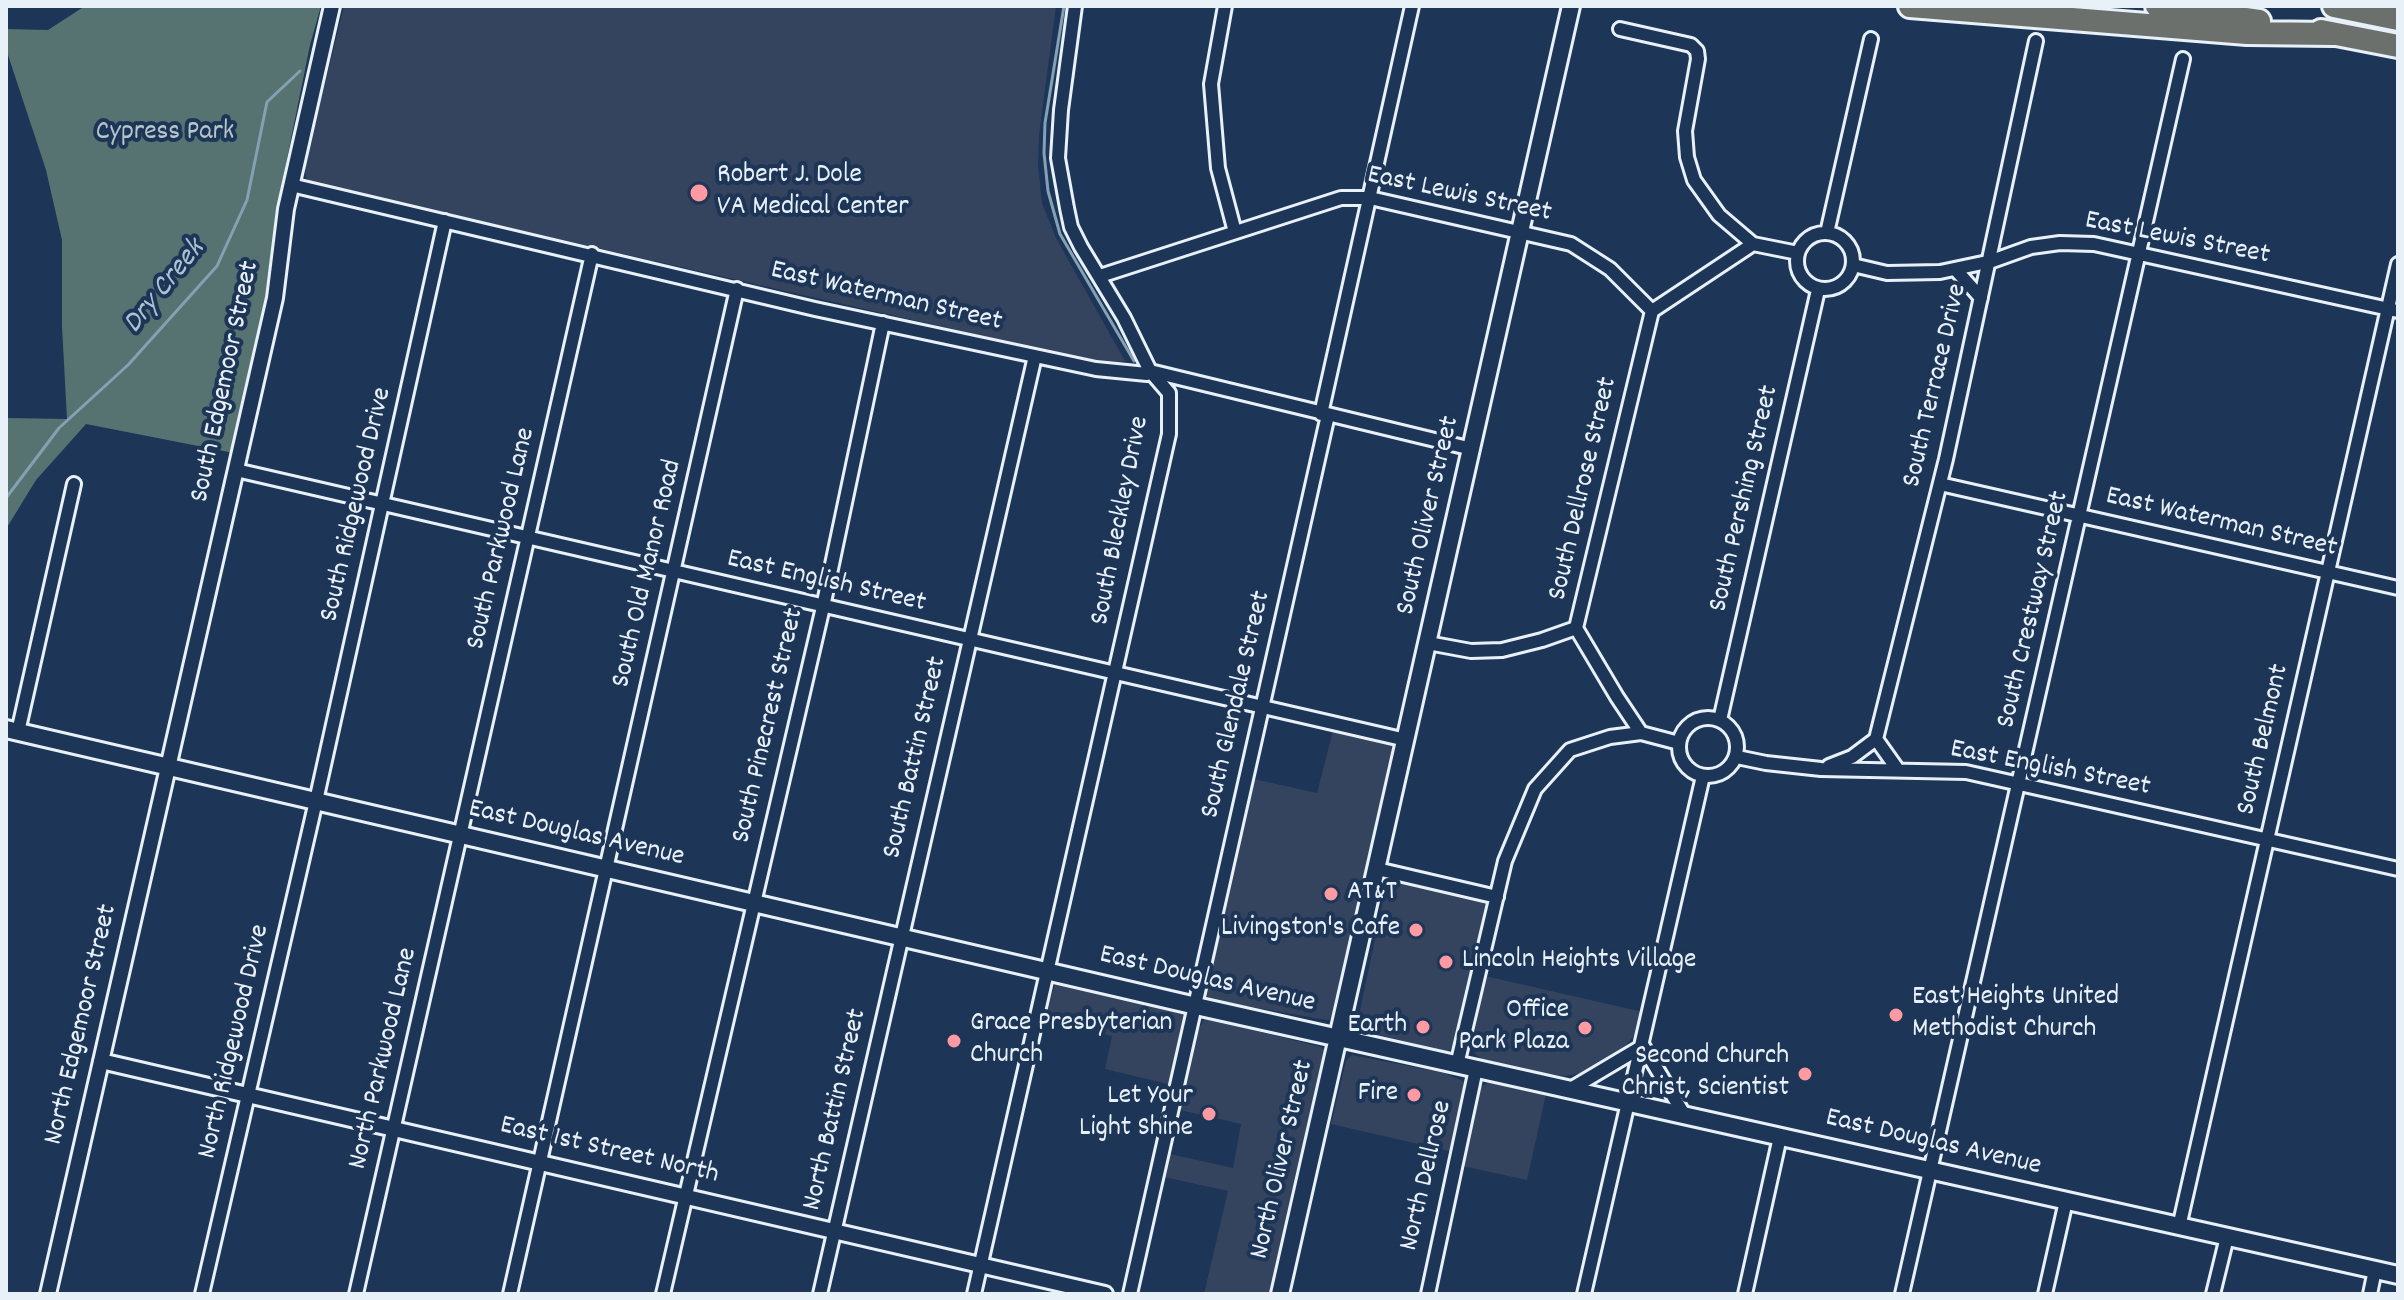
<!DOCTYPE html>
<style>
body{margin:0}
#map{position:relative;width:2404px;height:1300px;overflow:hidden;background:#1d3557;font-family:Dekko,sans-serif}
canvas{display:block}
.frame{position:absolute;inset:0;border:8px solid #e8f1f8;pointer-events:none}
</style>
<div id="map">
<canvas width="2404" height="1300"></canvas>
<div class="frame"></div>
</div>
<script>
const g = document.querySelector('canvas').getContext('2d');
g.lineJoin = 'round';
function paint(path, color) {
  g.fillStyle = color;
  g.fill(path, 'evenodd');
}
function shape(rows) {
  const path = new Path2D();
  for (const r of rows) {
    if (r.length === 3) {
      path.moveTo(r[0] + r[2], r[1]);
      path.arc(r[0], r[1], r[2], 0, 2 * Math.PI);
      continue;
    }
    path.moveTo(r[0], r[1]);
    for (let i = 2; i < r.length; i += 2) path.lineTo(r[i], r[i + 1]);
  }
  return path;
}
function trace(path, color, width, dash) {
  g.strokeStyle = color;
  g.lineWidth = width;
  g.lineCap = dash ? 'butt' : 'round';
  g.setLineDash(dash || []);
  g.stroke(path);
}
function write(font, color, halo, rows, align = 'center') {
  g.font = font + ' Dekko,sans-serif';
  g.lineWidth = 8;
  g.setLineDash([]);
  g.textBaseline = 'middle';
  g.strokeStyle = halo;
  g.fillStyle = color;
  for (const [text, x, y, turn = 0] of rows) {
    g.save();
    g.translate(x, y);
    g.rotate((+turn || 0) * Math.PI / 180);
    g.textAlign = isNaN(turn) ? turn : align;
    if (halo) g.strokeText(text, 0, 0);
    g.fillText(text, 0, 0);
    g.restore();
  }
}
paint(shape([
 [344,6,1056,6,1039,135,1038,165,1042,203,1056,238,1125,361,1110,364,1093,361,312,183,306,177,305,166],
 [1333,731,1395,744,1397,747,1335,1018,1327,1020,1212,1000,1204,994,1254,779,1317,793],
 [1393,880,1482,901,1486,904,1487,909,1456,1044,1447,1052,1364,1031,1357,1025,1387,882],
 [1485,976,1643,1012,1636,1033,1629,1042,1608,1061,1582,1073,1565,1076,1540,1073,1485,1061,1475,1054,1473,1043],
 [1055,983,1180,1012,1184,1015,1187,1020,1172,1085,1105,1069,1112,1036,1045,1020],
 [1208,1019,1321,1047,1325,1050,1271,1294,1204,1294,1228,1191,1164,1177,1170,1154,1233,1168,1241,1124,1180,1110,1197,1032,1204,1020],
 [1352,1055,1444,1073,1463,1081,1466,1089,1453,1152,1331,1124,1346,1061],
 [1489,1082,1546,1094,1527,1180,1463,1166,1481,1087]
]), '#34445f');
paint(shape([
 [85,6,321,6,310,45,277,208,280,263,239,454,86,424,36,480,6,529,6,418,67,419,62,326,62,240,46,170,6,49,6,29,48,30]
]), '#567371');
trace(shape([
 [1064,6,1045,123,1044,153,1048,191,1060,234,1134,361],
 [6,498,59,428,128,365,217,266,247,200,267,102,300,71]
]), '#84a1b4', 3);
const minor = shape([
 [1225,6,1211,84,1218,168,1235,232],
 [1620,29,1691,45,1697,51,1698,59,1685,131,1687,157,1694,180,1719,215,1753,244,1798,253],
 [291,185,815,309,1096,369,1147,374,1150,371,1472,449],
 [1825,261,28],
 [1827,233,1871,39],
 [1853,265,1887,273,1940,272,1992,261,2031,247,2060,243,2094,244,2398,311],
 [1956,270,1981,298],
 [1100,276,1341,198,1370,198,1571,244,1610,269,1652,311],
 [1321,414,1412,6],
 [236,470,1406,740],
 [1940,484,2398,588],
 [1428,643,1471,651,1502,650,1542,640,1576,628],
 [1708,747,29],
 [1720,720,1818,290],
 [18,732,74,484],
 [1641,733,1679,743],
 [1876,739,1946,459,2036,41],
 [1737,757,1766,763,1821,769,1966,772,2398,869],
 [1829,766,1852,757,1876,739,1898,770],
 [1377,869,1497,897],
 [1457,1065,1505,861,1535,789,1570,750,1610,737,1641,733,1617,697,1576,628,1652,311,1753,244],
 [1569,1090,1643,1046,1685,1116],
 [2179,1227,2398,264],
 [202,1294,316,801,445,221],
 [356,1294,592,254],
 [510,1294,737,289],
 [663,1294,823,607,883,323],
 [820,1294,1035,356],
 [974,1294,1169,434,1169,393,1150,371,1124,318,1081,247,1071,227,1067,208,1058,158,1061,110,1075,6],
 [1130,1294,1328,415],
 [1428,1294,1476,1069],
 [1584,1294,1703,776],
 [1745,1294,1780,1137],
 [1902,1294,2183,59],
 [2045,1294,2066,1201],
 [2213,1294,2227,1237],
 [2370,1294,2375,1270]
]);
const tertiary = shape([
 [101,1061,1105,1294],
 [48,1294,275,298,286,209,332,6]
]);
const secondary = shape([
 [6,729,1196,1006,2398,1275],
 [1280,1294,1571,6]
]);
const motorway = shape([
 [1910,6,2247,33,2333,34],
 [2157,6,2259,21],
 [2334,6,2398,19],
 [2321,31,2398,46]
]);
trace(minor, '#e8f1f8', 18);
trace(tertiary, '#e8f1f8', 20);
trace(secondary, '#e8f1f8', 22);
trace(motorway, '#e8f1f8', 28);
trace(minor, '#1d3557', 12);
trace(tertiary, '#1d3557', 14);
trace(secondary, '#1d3557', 16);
trace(motorway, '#6c706d', 22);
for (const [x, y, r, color] of [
 [699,193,10,"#ff9aa2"],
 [1331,894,8,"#ff9aa2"],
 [1416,930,8,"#ff9aa2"],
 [1446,962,8,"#ff9aa2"],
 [1896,1015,8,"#ff9aa2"],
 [1423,1027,8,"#ff9aa2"],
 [1585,1028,8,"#ff9aa2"],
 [954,1041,8,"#ff9aa2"],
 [1805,1074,8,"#ff9aa2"],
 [1414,1095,8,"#ff9aa2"],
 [1209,1114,8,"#ff9aa2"]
]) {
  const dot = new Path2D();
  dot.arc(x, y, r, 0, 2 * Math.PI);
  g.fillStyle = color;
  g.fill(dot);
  trace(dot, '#1d3557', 3);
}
write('28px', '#b5c5c9', '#1d3557', [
 ["Cypress Park",165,134]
]);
write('28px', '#e8f1f8', '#1d3557', [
 ["Robert J. Dole",717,177,"left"],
 ["VA Medical Center",717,209,"left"],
 ["AT&T",1347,894,"left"],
 ["Livingston's Cafe",1400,930],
 ["Lincoln Heights Village",1462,962,"left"],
 ["East Heights United",1912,999,"left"],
 ["Methodist Church",1912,1031,"left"],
 ["Office",1569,1012],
 ["Park Plaza",1569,1044],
 ["Grace Presbyterian",970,1025,"left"],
 ["Church",970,1057,"left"],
 ["Earth",1407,1027],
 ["Second Church",1789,1058],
 ["Christ, Scientist",1789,1090],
 ["Fire",1398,1095],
 ["Let Your",1193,1098],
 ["Light Shine",1193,1130]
], 'right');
write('28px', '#e8f1f8', '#1d3557', [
 ["East Lewis Street",1459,196,12],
 ["East Lewis Street",2177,240,11],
 ["East Waterman Street",886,298,13],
 ["South Edgemoor Street",227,382,-78],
 ["South Terrace Drive",1937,386,-77],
 ["South Dellrose Street",1585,489,-77],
 ["South Pershing Street",1746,499,-77],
 ["South Ridgewood Drive",358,505,-77],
 ["South Oliver Street",1430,516,-77],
 ["South Bleckley Drive",1122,521,-79],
 ["East Waterman Street",2221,524,13],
 ["South Parkwood Lane",503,539,-77],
 ["South Old Manor Road",649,574,-77],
 ["East English Street",826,583,13],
 ["South Crestway Street",2035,610,-77],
 ["South Glendale Street",1238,705,-77],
 ["South Pinecrest Street",770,726,-77],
 ["South Belmont",2265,740,-77],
 ["South Battin Street",917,758,-77],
 ["East English Street",2050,770,11],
 ["East Douglas Avenue",576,835,13],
 ["East Douglas Avenue",1207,981,13],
 ["North Edgemoor Street",83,1025,-77],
 ["North Ridgewood Drive",236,1042,-77],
 ["North Parkwood Lane",385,1059,-77],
 ["North Battin Street",837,1110,-77],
 ["East Douglas Avenue",1933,1144,13],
 ["East 1st Street North",609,1152,13],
 ["North Oliver Street",1284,1160,-77],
 ["North Dellrose",1428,1176,-77]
]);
write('italic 30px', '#aec2d0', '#1d3557', [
 ["Dry Creek",166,288,-51]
]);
</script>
